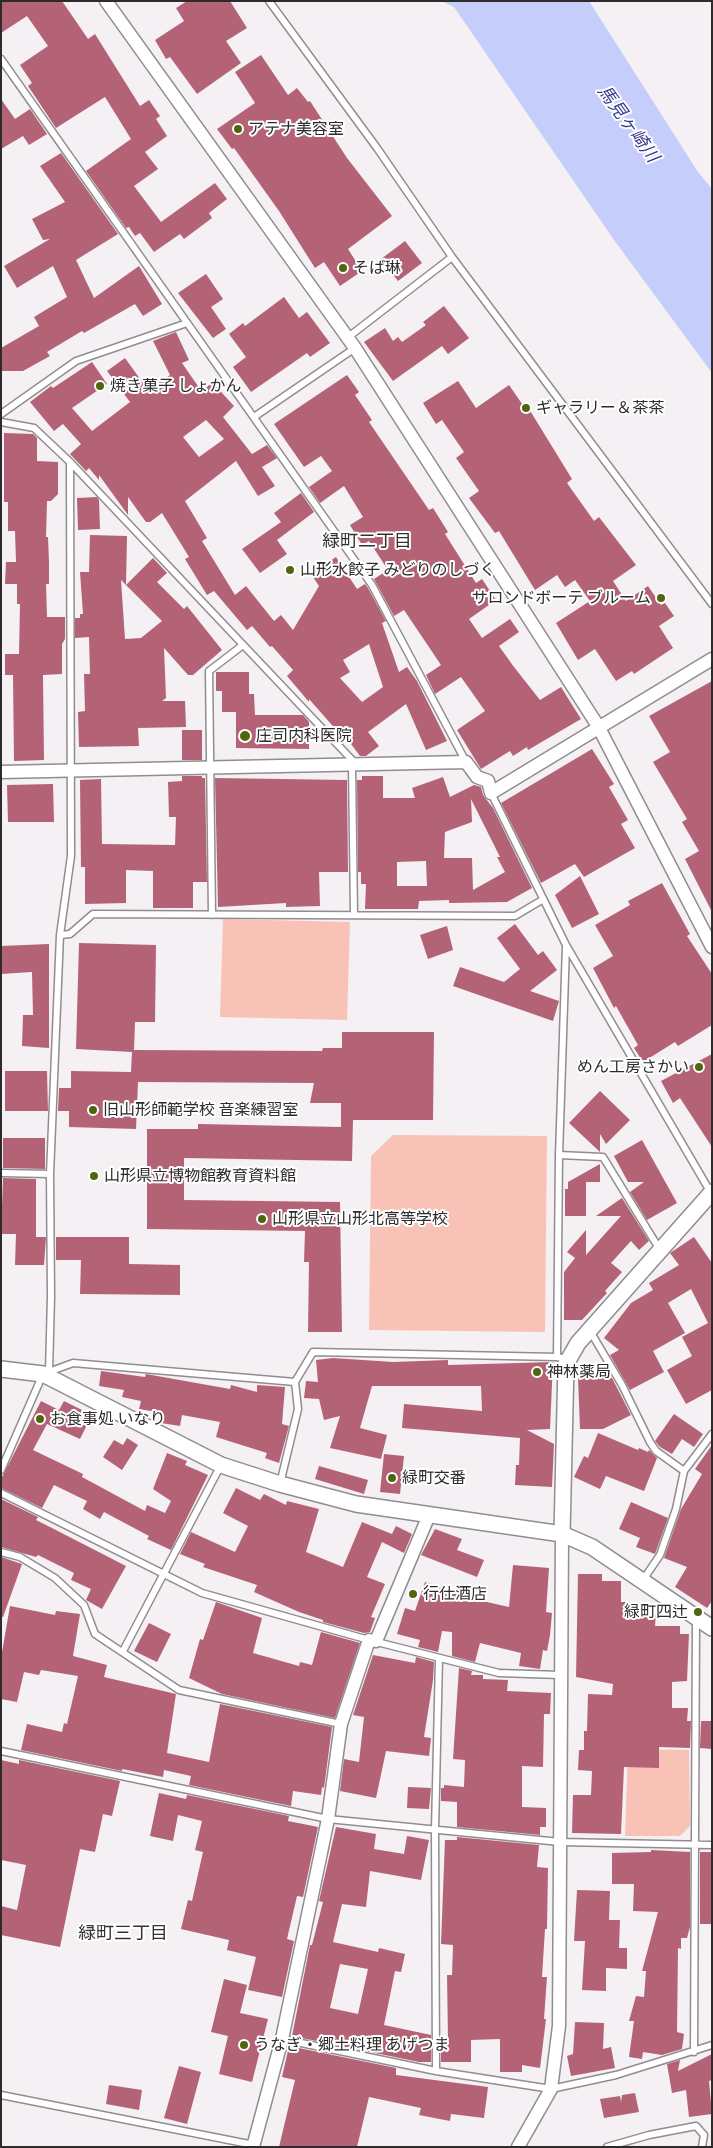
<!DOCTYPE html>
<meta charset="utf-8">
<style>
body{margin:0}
#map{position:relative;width:713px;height:2148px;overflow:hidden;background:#f4f0f3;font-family:Cabin,sans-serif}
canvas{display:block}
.frame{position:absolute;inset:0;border:2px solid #2d2b2c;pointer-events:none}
</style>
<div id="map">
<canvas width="713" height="2148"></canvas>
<div class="frame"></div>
</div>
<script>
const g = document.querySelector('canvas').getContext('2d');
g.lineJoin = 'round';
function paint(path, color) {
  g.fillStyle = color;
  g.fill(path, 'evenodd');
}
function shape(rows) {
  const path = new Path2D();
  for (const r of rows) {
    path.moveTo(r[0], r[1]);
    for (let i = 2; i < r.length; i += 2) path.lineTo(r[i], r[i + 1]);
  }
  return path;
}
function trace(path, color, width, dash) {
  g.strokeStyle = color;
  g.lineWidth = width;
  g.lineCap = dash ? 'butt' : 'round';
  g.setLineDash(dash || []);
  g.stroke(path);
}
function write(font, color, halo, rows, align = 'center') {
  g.font = font + ' Cabin,"Noto Sans JP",sans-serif';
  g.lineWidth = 4;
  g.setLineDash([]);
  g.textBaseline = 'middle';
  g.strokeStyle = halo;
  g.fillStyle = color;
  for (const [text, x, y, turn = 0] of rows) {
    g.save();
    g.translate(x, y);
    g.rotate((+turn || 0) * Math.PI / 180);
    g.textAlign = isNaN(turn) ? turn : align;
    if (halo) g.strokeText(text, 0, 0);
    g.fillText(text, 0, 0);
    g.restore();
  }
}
paint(shape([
 [223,919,350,922,347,1020,220,1017],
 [393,1135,547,1136,545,1332,369,1330,371,1156],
 [628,1749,689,1750,690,1826,680,1836,625,1836]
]), '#f8c3b6');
paint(shape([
 [441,1,589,1,698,172,712,189,712,373,614,240,454,7]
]), '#c5cefb');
paint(shape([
 [1,1,62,1,88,39,95,34,140,106,149,100,160,116,156,119,167,136,145,152,158,169,134,186,161,222,215,183,227,199,209,213,212,218,184,239,180,234,154,252,140,233,135,236,129,227,126,228,86,171,131,139,105,97,56,128,28,86,32,83,20,65,48,46,27,16,1,33],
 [187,1,230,1,247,28,226,41,241,63,197,94,170,57,166,59,155,40,184,21,176,8],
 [261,55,288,95,297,88,308,102,310,101,347,158,392,216,348,249,362,271,340,286,324,262,315,268,279,211,234,148,232,149,217,129,255,103,235,72],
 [1,99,15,119,30,109,47,134,29,145,23,136,1,149],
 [61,153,118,234,76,260,94,298,139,266,162,304,143,316,135,304,84,333,82,331,47,352,50,356,23,371,1,371,1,348,39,326,34,317,67,297,53,266,17,288,4,266,50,239,43,240,32,219,65,202,40,166],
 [405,241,422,263,398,281,381,259],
 [206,274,223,299,211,307,226,329,213,338,178,293],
 [284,297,299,318,307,312,330,343,310,357,307,353,251,392,233,367,246,357,229,334,243,323,245,326],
 [444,306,469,338,448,354,442,346,393,381,364,342,385,328,393,341,398,337,402,342,426,325,423,322],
 [176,332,189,360,182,363,202,392,212,382,234,406,223,417,252,454,267,445,277,458,262,467,275,486,258,496,236,461,185,501,207,538,202,541,235,595,246,586,274,621,281,615,293,630,319,586,311,574,336,557,357,589,365,584,368,588,386,621,382,623,399,672,407,667,417,681,447,741,426,750,406,704,368,732,379,746,366,756,360,756,348,740,346,741,309,699,309,702,287,676,293,670,272,646,270,647,252,626,247,630,214,591,207,595,185,559,189,557,162,513,150,522,146,522,128,497,128,515,99,475,99,480,89,468,86,471,70,454,81,444,63,424,54,431,30,402,51,386,53,388,92,362,107,384,72,408,92,431,130,402,107,371,125,358,148,390,170,375,153,341],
 [206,420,224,439,199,457,183,437],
 [369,644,383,687,362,702,340,678,350,672,343,660],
 [347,375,359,392,355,395,372,420,369,422,429,510,433,508,448,532,445,534,476,583,482,579,496,600,469,619,482,638,510,619,519,632,499,646,514,667,540,700,561,687,581,719,528,750,527,747,513,756,510,751,481,769,457,730,485,711,461,677,435,694,426,675,441,665,404,610,394,616,374,579,388,570,369,541,362,545,350,525,363,517,344,486,320,503,309,487,332,471,321,456,304,467,274,424],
 [458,381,476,408,509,385,527,411,529,409,572,479,567,483,594,521,599,517,636,565,613,581,626,601,648,586,661,605,665,603,674,616,659,626,673,648,634,674,632,671,616,681,595,649,578,660,556,623,590,601,575,580,565,587,557,575,535,590,499,531,495,533,469,498,479,491,456,458,464,452,442,420,436,424,423,403],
 [4,433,33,434,37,438,37,461,58,462,58,494,51,501,47,501,46,537,48,537,49,562,49,584,46,584,47,617,65,617,65,639,62,644,62,674,43,675,44,760,14,761,13,675,5,675,5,654,19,654,20,604,17,604,17,584,5,584,6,562,16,562,15,531,8,531,8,502,4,502],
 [301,493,314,512,277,540,287,554,260,573,242,549,281,522,274,513],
 [97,497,99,500,100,529,78,530,77,498],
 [90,535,127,536,126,585,153,558,167,573,157,582,184,609,187,606,222,650,193,675,188,675,164,648,166,698,162,701,185,701,186,727,138,728,139,746,79,747,78,712,85,711,84,674,90,674,89,637,75,638,75,618,80,618,80,614,83,614,80,572,89,572],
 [121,580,162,621,141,638,125,639],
 [216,672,249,672,249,694,254,694,255,715,303,715,309,722,309,749,236,748,236,712,222,712,222,691,216,691],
 [712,681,712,912,685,859,699,851,682,822,687,819,653,762,670,752,649,716],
 [182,730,202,730,202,760,182,760],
 [592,749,614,784,609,787,628,820,621,824,635,848,584,877,575,864,541,883,501,803],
 [182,776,202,776,202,778,205,778,207,882,193,882,193,908,153,908,153,871,126,870,126,903,85,904,85,867,81,867,80,780,101,779,102,844,175,845,176,817,169,817,168,782,182,781],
 [362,776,383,776,383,798,415,798,412,788,443,777,450,797,474,785,481,787,483,795,493,808,532,888,507,902,449,903,449,900,419,901,418,909,365,909,366,884,361,884,361,872,358,872,357,780,362,780],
 [471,799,500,857,497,857,505,872,473,890,472,858,444,858,445,832,472,822],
 [426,861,427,886,397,886,397,862],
 [215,778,347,780,348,872,319,872,320,906,286,907,286,903,218,907],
 [53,784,54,822,8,822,7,785],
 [580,876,599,914,572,928,555,895],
 [662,883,690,934,687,936,712,974,712,1025,678,1046,675,1042,643,1062,634,1048,638,1045,616,1006,614,1008,593,968,613,956,595,925,630,905,628,901],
 [515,924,538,955,543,951,557,970,530,991,559,1001,553,1021,453,986,460,967,504,982,520,969,497,938],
 [447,926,453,950,428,959,420,935],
 [79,943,156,945,155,1022,135,1022,134,1050,322,1051,323,1048,342,1048,342,1032,434,1032,433,1120,353,1120,352,1161,184,1158,184,1200,340,1202,342,1332,308,1332,309,1262,304,1262,305,1231,147,1229,147,1129,198,1129,198,1124,341,1127,341,1103,310,1103,314,1083,138,1082,136,1129,69,1127,69,1111,58,1111,59,1088,71,1088,71,1071,131,1072,132,1052,76,1049],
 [49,944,49,1048,22,1046,23,1015,33,1015,32,972,1,974,1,946],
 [712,1054,712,1147,680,1098,673,1103,661,1081],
 [5,1071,47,1071,48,1111,5,1111],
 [600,1091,630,1120,606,1144,600,1134,600,1152,569,1123],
 [3,1138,45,1138,45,1169,3,1168],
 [642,1140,677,1203,647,1220,630,1192,644,1182,628,1182,614,1156],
 [600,1164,600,1182,586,1182,586,1216,565,1216,565,1189,568,1189,568,1182],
 [3,1178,36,1179,36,1237,46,1237,44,1265,15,1265,16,1234,1,1234],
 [622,1198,649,1241,639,1250,631,1241,611,1263,622,1272,605,1291,607,1293,582,1320,564,1320,564,1272,575,1258,567,1252,586,1230,586,1255,621,1216,596,1216],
 [56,1237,129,1237,129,1264,180,1265,180,1295,80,1294,81,1260,56,1260],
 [694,1237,712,1263,712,1390,686,1404,667,1370,692,1356,682,1337,708,1323,691,1289,668,1303,685,1333,653,1351,664,1372,630,1390,610,1355,619,1350,604,1338,631,1303,653,1290,649,1283,679,1265,670,1253],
 [333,1358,393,1362,448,1360,448,1365,553,1362,550,1429,527,1430,554,1444,552,1487,515,1485,516,1465,519,1465,520,1438,402,1428,404,1404,482,1411,481,1386,372,1386,360,1428,387,1435,381,1459,330,1448,340,1416,324,1420,319,1399,304,1398,306,1381,318,1382,316,1360],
 [101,1371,145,1377,146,1374,230,1389,231,1385,257,1392,257,1385,285,1387,282,1424,289,1426,279,1463,265,1458,267,1453,216,1437,220,1422,182,1415,180,1426,161,1423,163,1413,139,1409,141,1401,122,1397,124,1390,99,1386],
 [578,1378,612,1378,631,1415,603,1429,580,1429],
 [41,1401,59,1410,64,1401,92,1415,80,1439,47,1424,33,1450,83,1474,82,1477,145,1511,147,1505,165,1513,171,1501,153,1489,167,1453,187,1461,185,1465,208,1475,171,1550,147,1539,149,1536,104,1512,100,1519,83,1509,87,1501,54,1485,42,1508,1,1488,1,1479],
 [674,1414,703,1434,694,1447,682,1439,672,1454,660,1447,655,1441],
 [598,1433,638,1450,639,1448,648,1452,649,1450,657,1458,644,1491,606,1476,600,1489,574,1477,584,1456,588,1458],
 [127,1438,138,1445,122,1470,103,1457,114,1440,123,1445],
 [712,1445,712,1601,707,1608,675,1587,687,1567,664,1558,681,1509,702,1474,695,1469],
 [384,1454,404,1456,400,1494,380,1492],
 [319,1466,368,1480,364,1494,315,1479],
 [236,1488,260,1500,264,1494,286,1505,287,1501,319,1509,306,1552,343,1567,362,1522,392,1534,396,1526,412,1534,404,1553,382,1542,367,1577,385,1584,371,1617,375,1618,370,1632,364,1633,323,1622,323,1620,299,1612,254,1592,257,1585,203,1567,205,1564,180,1554,191,1532,235,1552,248,1526,223,1513],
 [1,1499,38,1517,36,1520,50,1527,126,1566,102,1609,86,1600,91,1589,71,1580,74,1573,38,1555,36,1557,1,1547],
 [631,1502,668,1518,655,1554,636,1547,640,1538,619,1529],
 [435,1529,462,1539,457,1550,484,1560,477,1577,421,1555],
 [1,1557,22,1564,3,1617,1,1617],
 [513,1565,549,1568,546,1612,552,1613,550,1635,547,1651,543,1650,540,1669,519,1666,521,1653,480,1643,475,1662,452,1656,452,1632,442,1631,438,1652,418,1647,420,1640,397,1634,405,1608,415,1611,425,1582,469,1598,509,1607],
 [578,1574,602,1574,602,1581,621,1581,621,1602,632,1602,632,1613,656,1614,655,1626,680,1626,680,1634,689,1634,687,1681,672,1682,672,1708,688,1708,687,1721,691,1721,690,1748,659,1747,659,1768,624,1767,621,1834,572,1833,573,1795,591,1795,592,1771,578,1770,579,1750,584,1750,584,1731,587,1731,588,1694,612,1695,613,1684,576,1677],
 [216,1602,262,1618,253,1653,299,1666,300,1662,312,1665,321,1632,360,1643,335,1718,222,1694,189,1678,200,1639,203,1640],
 [10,1606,55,1615,56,1611,80,1614,73,1656,107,1665,104,1677,176,1694,167,1753,209,1762,220,1704,332,1727,324,1788,322,1787,321,1795,293,1791,291,1806,189,1785,191,1776,164,1770,163,1777,122,1769,122,1771,21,1750,27,1724,62,1732,64,1723,67,1724,78,1676,41,1670,39,1675,24,1672,17,1702,1,1699,1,1658],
 [149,1623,171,1634,157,1662,134,1651],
 [373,1655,415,1663,416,1657,434,1662,433,1680,424,1737,431,1738,429,1756,386,1751,376,1798,340,1791,344,1759,359,1762,364,1717,353,1715],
 [459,1668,472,1671,471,1675,483,1675,483,1679,508,1680,507,1691,551,1693,550,1714,544,1714,543,1767,522,1766,522,1807,546,1808,546,1827,540,1827,540,1835,457,1827,457,1802,441,1801,441,1788,444,1788,444,1785,464,1787,465,1760,453,1759],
 [701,1721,712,1721,712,1749,700,1748],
 [1,1760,19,1764,19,1760,120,1781,112,1816,103,1814,95,1852,80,1849,60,1947,1,1935,1,1906,17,1910,26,1865,1,1860],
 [408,1787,431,1788,429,1809,407,1808],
 [159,1793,186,1799,187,1795,289,1816,288,1821,318,1827,303,1897,297,1896,287,1939,294,1941,282,1997,248,1990,256,1957,227,1950,229,1940,181,1929,188,1900,192,1901,203,1852,195,1850,202,1821,178,1815,173,1841,150,1836],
 [336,1827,376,1834,374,1849,404,1854,407,1836,429,1840,421,1880,370,1871,366,1907,342,1904,333,1942,378,1952,379,1948,405,1954,401,1972,395,1971,384,2025,431,2035,431,2062,419,2062,292,2036,310,1945,312,1945,323,1902,319,1901],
 [340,1964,368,1969,358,2014,330,2008],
 [457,1837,539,1845,537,1867,548,1868,547,1929,545,1929,542,1977,547,1977,544,2019,546,2019,540,2068,522,2065,522,2072,500,2072,500,2039,471,2040,471,2062,441,2062,441,2037,448,2039,447,1975,452,1975,453,1945,441,1944,445,1840,457,1840],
 [651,1850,690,1852,690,1927,687,1938,681,1938,681,1949,678,1948,677,2032,684,2034,682,2049,662,2055,643,2052,642,2059,629,2057,634,2021,629,2021,636,1996,644,1997,646,1971,642,1971,658,1912,633,1911,634,1884,612,1884,612,1853,651,1852],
 [700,1852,712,1852,712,1924,700,1924],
 [577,1890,610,1891,609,1920,620,1920,619,1948,627,1948,627,1969,606,1968,606,1991,582,1990,585,1941,574,1941],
 [224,1979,247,1985,240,2013,268,2019,252,2082,219,2074,228,2036,211,2032],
 [575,2022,604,2023,603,2049,611,2047,615,2068,571,2076,567,2056,573,2054],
 [289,2046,396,2068,396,2075,488,2087,484,2118,451,2114,450,2121,419,2115,421,2108,369,2097,357,2147,279,2147,295,2080,282,2077],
 [712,2054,712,2080,709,2081,712,2114,689,2117,686,2090,672,2093,667,2064,680,2060,678,2071],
 [179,2066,201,2072,187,2124,164,2118],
 [109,2085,142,2090,139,2110,106,2104],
 [635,2093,639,2112,604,2118,600,2099,620,2096,621,2102,622,2095]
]), '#b46377');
const service = shape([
 [269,1,377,148,452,257,712,604],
 [1,59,372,585,466,762],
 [347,338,452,257],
 [1,414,76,361,187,323],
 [254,417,355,348],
 [1,422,34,428,70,462,355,763],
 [352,766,354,915],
 [491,793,566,945,711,1193],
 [212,915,209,671,243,645],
 [60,935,70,934,93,914,515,916,542,900],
 [559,1155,603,1157,660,1250],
 [1,1173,50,1174],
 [590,1331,622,1385,650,1442,656,1451,684,1471],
 [557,1357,559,1155,566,946],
 [49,1372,51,1297,50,1174,60,935,71,856,70,462],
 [1,1470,43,1374,73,1363,295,1382,313,1352,557,1357,567,1359],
 [280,1484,298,1409,295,1382],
 [1,1493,202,1593,369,1640,499,1673,560,1675],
 [1,1552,20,1557,55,1578,84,1605,95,1634,179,1690,341,1724],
 [643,1580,660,1555,676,1509,684,1471,712,1434],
 [123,1651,221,1465],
 [1,1751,328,1819,560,1842,712,1845],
 [282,2039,436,2071,551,2089,616,2075,712,2045],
 [694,2052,696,1619],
 [436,2071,435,1830,439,1658],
 [1,2095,254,2145],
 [607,2147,649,2135,696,2126,704,2135,702,2147]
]);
const minor = shape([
 [106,1,355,348,598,726,712,947],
 [1,772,466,762,477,777,488,781,491,793,712,659],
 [376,1641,429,1515],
 [253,2147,282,2039,328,1819,341,1724,369,1640],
 [518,2147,551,2089,559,2026,562,1534]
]);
const tertiary = shape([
 [1,1369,43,1374,221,1465,280,1484,356,1504,562,1534,592,1547,712,1628],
 [562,1534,566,1364,578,1343,712,1192]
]);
trace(service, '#908c8f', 9);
trace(minor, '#908c8f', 15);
trace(tertiary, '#908c8f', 18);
trace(service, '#fff', 6);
trace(minor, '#fff', 12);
trace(tertiary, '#fff', 15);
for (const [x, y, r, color] of [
 [238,129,5,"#506510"],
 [343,268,5,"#506510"],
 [100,386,5,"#506510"],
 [526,408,5,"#506510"],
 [290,570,5,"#506510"],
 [661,598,5,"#506510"],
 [245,736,6,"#506510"],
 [699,1067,5,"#506510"],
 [93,1110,5,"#506510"],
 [94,1176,5,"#506510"],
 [262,1219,5,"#506510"],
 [537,1372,5,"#506510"],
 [40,1419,5,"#506510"],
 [392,1478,5,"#506510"],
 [413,1594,5,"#506510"],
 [698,1612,5,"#506510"],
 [244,2045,5,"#506510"]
]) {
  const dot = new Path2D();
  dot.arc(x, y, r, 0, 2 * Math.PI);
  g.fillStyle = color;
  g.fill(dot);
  trace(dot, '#fff', 2);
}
write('16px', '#2d2b2c', '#fff', [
 ["アテナ美容室",248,129],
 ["そば琳",353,268],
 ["焼き菓子 しょかん",110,386],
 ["ギャラリー＆茶茶",536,408],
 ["山形水餃子 みどりのしづく",300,570],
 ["サロンドボーテ ブルーム",651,598,"right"],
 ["庄司内科医院",256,736],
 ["めん工房さかい",689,1067,"right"],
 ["旧山形師範学校 音楽練習室",103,1110],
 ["山形県立博物館教育資料館",104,1176],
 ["山形県立山形北高等学校",272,1219],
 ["神林薬局",547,1372],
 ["お食事処 いなり",50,1419],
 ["緑町交番",402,1478],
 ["行仕酒店",423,1594],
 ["緑町四辻",688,1612,"right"],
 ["うなぎ・郷土料理 あげつま",254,2045]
], 'left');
write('italic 18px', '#393b90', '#fff', [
 ["馬見ヶ崎川",628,124,54]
]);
write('18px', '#343033', '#fff', [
 ["緑町二丁目",367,542],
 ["緑町三丁目",123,1934]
]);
</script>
